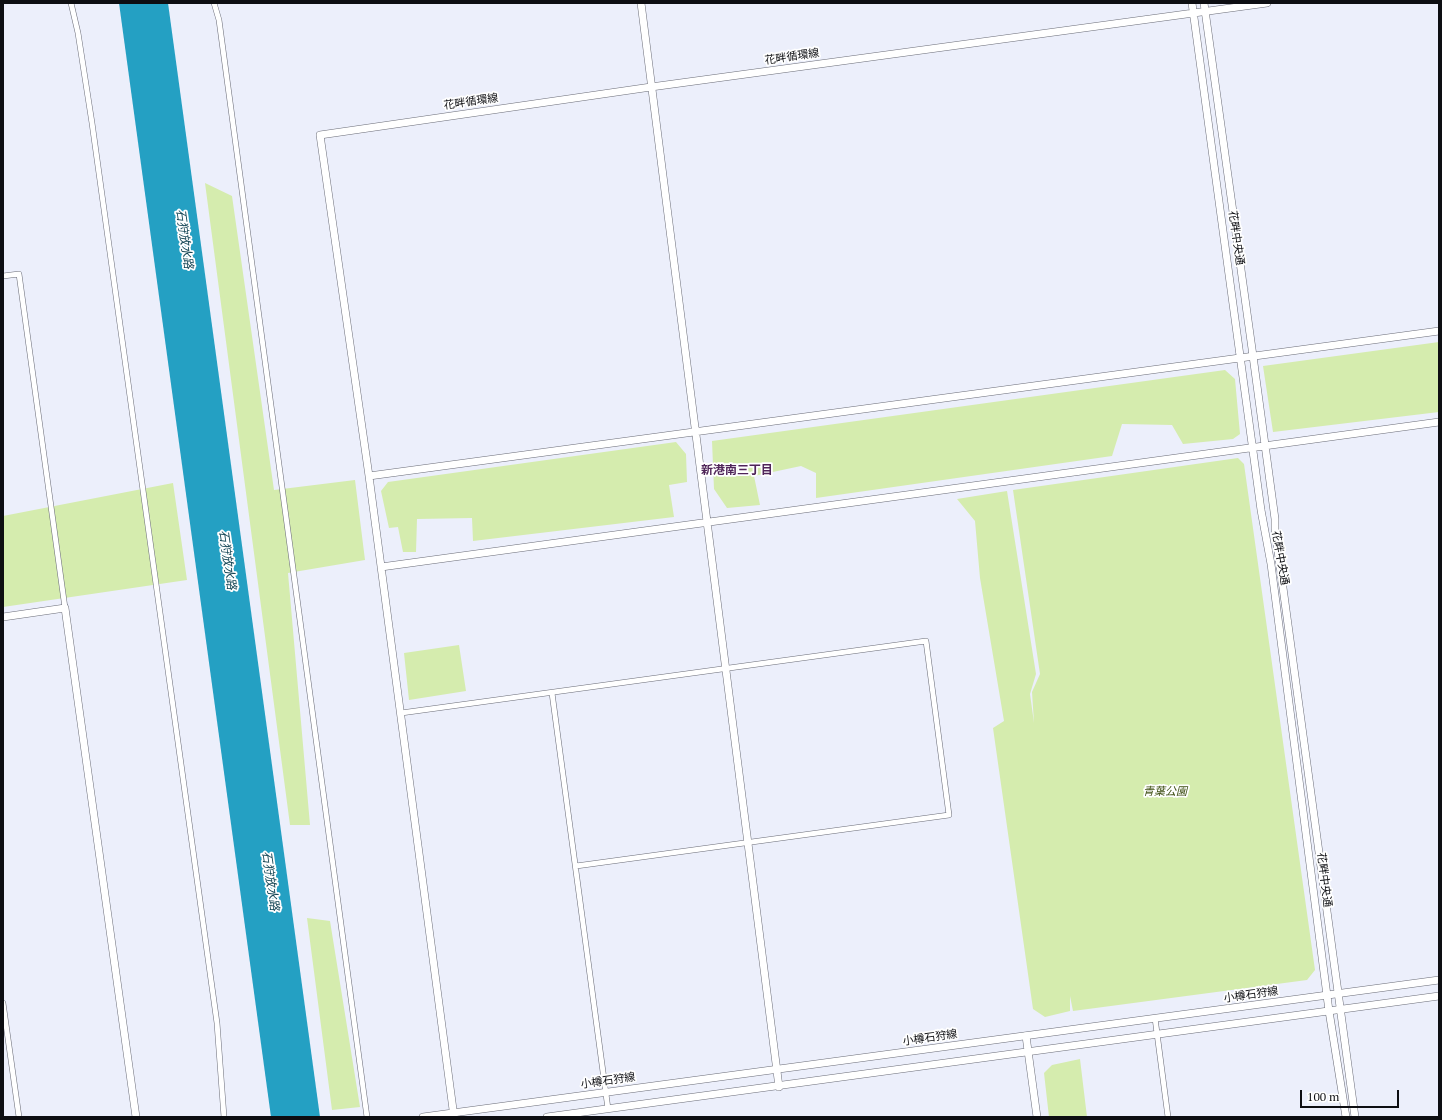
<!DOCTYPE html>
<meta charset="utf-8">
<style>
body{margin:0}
#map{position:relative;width:1442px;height:1120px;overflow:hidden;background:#eceffb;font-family:"PT Serif",serif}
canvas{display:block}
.frame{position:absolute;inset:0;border:4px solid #0d0e12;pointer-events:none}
.scale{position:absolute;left:1300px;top:1090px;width:99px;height:18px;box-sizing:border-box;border:2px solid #0d0e12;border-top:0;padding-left:5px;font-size:12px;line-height:14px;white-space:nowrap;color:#0d0e12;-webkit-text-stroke:3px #fff;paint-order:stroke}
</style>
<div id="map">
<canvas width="1442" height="1120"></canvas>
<div class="frame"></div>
<div class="scale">100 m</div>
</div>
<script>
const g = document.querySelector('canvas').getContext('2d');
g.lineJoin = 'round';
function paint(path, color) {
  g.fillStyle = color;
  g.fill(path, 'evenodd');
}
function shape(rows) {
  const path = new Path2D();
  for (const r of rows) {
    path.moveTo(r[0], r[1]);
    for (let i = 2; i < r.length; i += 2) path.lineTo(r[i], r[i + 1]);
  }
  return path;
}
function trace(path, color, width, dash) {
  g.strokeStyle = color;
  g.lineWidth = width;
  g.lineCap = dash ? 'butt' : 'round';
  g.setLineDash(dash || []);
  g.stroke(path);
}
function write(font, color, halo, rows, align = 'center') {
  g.font = font + ' "PT Serif","Noto Sans JP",serif';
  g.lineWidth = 3.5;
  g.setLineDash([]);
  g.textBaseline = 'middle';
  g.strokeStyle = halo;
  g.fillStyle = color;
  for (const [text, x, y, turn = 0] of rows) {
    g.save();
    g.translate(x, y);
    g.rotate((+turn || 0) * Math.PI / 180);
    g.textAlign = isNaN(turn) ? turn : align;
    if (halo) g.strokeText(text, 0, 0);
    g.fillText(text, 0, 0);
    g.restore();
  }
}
paint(shape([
 [205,183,232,196,274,490,355,480,365,560,288,573,310,825,290,825],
 [1439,342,1439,412,1273,432,1263,366],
 [1225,370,1235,379,1240,434,1233,439,1183,444,1172,425,1122,424,1112,456,816,498,816,473,801,466,754,476,760,505,727,508,714,489,712,441],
 [676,442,686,454,687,482,669,485,674,517,473,541,472,518,417,519,416,552,403,552,398,527,389,528,381,491,388,482],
 [1238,458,1244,464,1315,970,1307,980,1073,1011,1070,996,1070,1011,1045,1017,1033,1009,993,728,1004,721,980,578,975,521,957,499,1007,491,1036,674,1030,694,1034,723,1032,692,1040,674,1013,490],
 [173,483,187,580,3,607,3,516],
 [459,645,466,691,409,700,404,653],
 [307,918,330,921,360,1107,332,1110],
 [1080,1059,1087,1117,1049,1117,1044,1073,1052,1065]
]), '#d5ecae');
paint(shape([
 [119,3,168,3,320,1117,271,1117]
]), '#24a0c3');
const minor = shape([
 [71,3,78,33,92,123,217,1023,224,1117],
 [214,3,219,20,367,1117],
 [3,276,19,274,65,608],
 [552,693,608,1109],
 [401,713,926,641,949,815,576,866],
 [3,1003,19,1117],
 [1155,1018,1168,1117]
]);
const tertiary = shape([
 [641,3,779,1087],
 [1192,3,1261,510,1271,564,1329,1011,1346,1117],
 [1204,3,1253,356,1275,519,1275,529,1355,1117],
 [369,476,1439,331],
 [381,567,1439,422],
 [3,617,65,608,136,1117],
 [1026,1036,1037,1117],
 [454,1117,369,476,320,135,651,87,1267,3]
]);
const secondary = shape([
 [423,1117,1439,980],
 [547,1117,1439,996]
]);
trace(minor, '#6a6c77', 6);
trace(tertiary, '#6a6c77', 8);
trace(secondary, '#6a6c77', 8);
trace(minor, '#fff', 5);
trace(tertiary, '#fff', 7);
trace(secondary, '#fff', 7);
write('11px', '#0d0e12', '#fff', [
 ["花畔循環線",792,57,-8],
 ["花畔循環線",471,102,-8],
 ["花畔中央通",1236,238,82],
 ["花畔中央通",1280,558,80],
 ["花畔中央通",1324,880,83],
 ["小樽石狩線",1251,995,-8],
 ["小樽石狩線",930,1038,-8],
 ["小樽石狩線",608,1081,-8]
]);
write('italic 11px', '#405116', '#fff', [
 ["青葉公園",1165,792]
]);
write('italic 12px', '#174857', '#fff', [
 ["石狩放水路",184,239,82],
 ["石狩放水路",227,560,82],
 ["石狩放水路",270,881,82]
]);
write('bold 12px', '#4f2559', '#fff', [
 ["新港南三丁目",737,471]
]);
</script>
